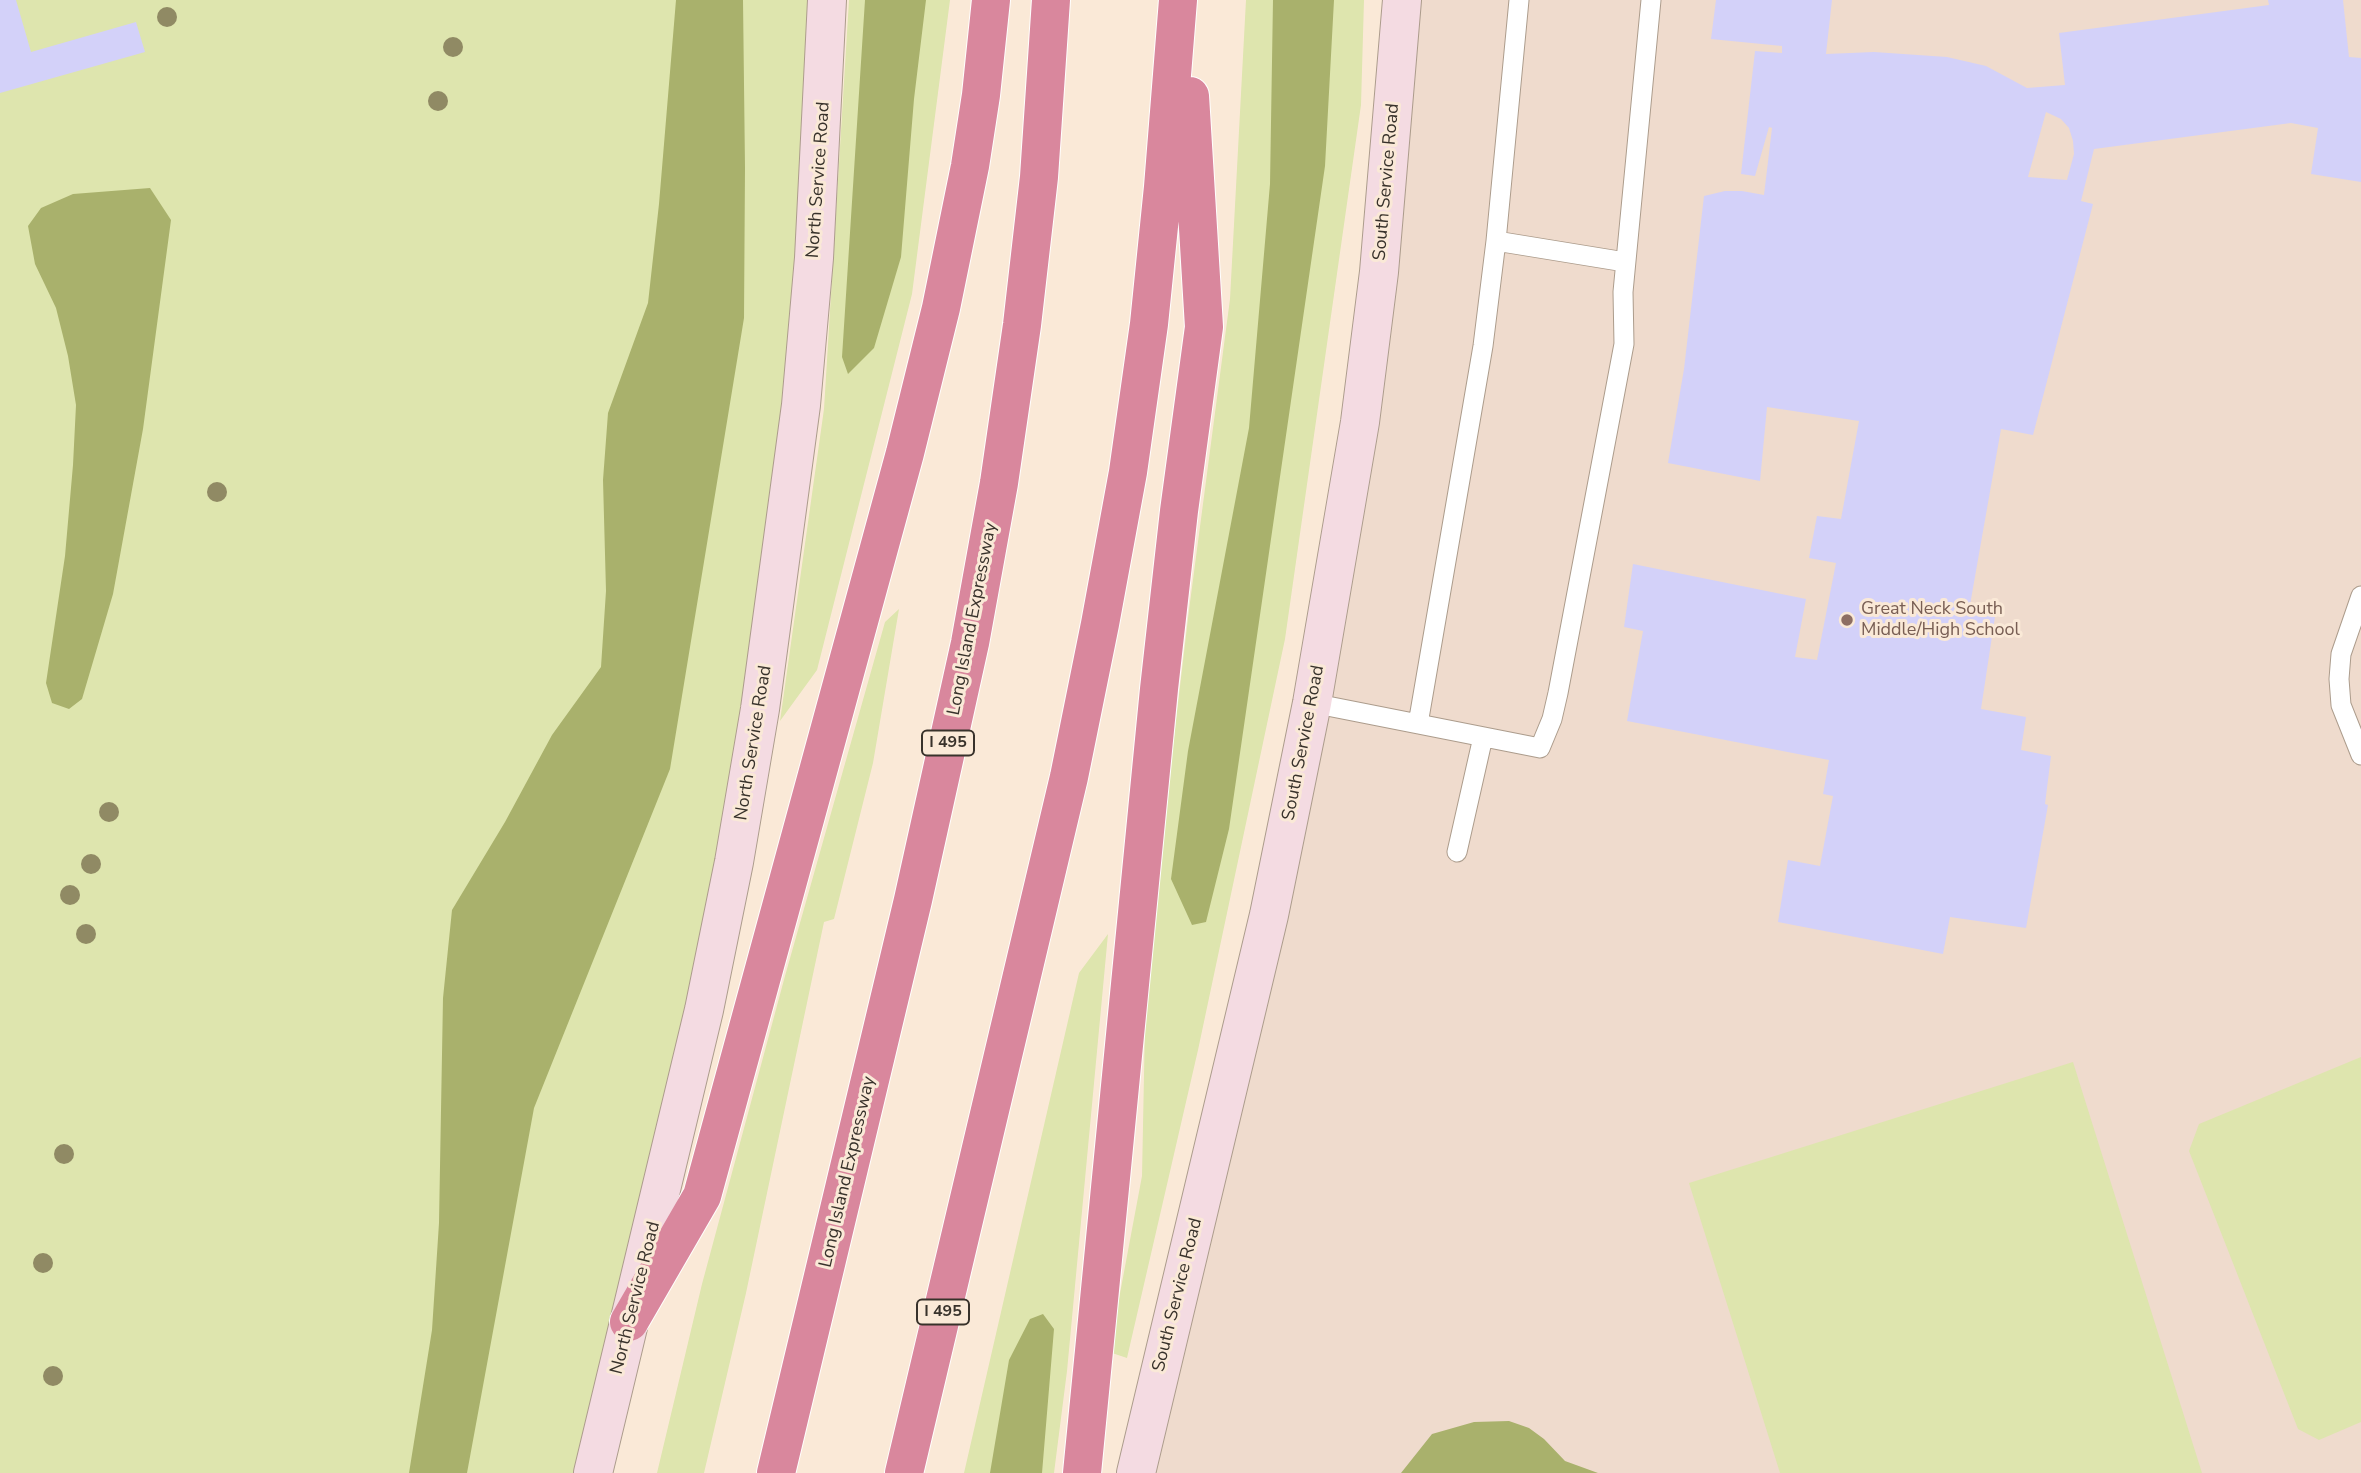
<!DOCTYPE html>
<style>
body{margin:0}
canvas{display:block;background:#fae9d7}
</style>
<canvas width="2361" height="1473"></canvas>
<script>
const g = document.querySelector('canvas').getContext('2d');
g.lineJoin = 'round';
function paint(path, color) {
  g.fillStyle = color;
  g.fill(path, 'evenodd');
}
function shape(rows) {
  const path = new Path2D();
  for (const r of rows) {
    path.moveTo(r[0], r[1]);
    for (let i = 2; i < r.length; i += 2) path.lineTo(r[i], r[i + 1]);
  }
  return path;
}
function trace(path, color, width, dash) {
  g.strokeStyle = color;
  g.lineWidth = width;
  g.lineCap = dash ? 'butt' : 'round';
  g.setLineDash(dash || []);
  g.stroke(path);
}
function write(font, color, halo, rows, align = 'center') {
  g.font = font + ' "Nunito Sans",sans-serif';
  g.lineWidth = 6;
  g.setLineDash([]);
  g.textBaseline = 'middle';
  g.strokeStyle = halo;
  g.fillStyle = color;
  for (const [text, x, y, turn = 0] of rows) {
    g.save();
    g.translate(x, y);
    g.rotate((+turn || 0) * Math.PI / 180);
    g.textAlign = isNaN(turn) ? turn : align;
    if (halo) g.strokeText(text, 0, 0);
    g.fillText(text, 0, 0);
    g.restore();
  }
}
paint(shape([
 [1407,0,2361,0,2361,1473,1141,1473,1305,779]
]), '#efdbcd');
paint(shape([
 [0,0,827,0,782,558,593,1473,0,1473],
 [849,0,950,0,912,294,817,670,780,721,824,409],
 [1246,0,1364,0,1361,105,1285,639,1198,1050,1127,1358,1109,1352,1142,1176,1146,974,1189,610,1230,299],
 [899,609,873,763,834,919,824,922,746,1293,704,1473,657,1473,702,1284,785,976,885,622],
 [1108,934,1067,1371,1054,1473,964,1473,1079,973],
 [2361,1057,2361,1422,2319,1440,2298,1429,2189,1151,2199,1124],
 [2073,1062,2202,1473,1780,1473,1689,1183]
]), '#dee5ae');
paint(shape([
 [676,0,743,0,745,168,744,318,670,769,534,1108,467,1473,409,1473,432,1330,439,1223,443,998,452,910,505,822,552,735,601,667,606,591,603,480,608,413,648,303,659,204],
 [865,0,926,0,914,99,901,257,874,348,848,374,842,357],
 [1273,0,1334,0,1325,166,1229,829,1206,922,1192,925,1171,879,1188,751,1249,428,1270,184],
 [150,188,171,220,143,429,113,594,82,699,69,709,52,703,46,683,65,556,73,465,76,405,68,356,56,308,35,264,28,226,41,208,73,194],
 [1043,1314,1054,1329,1042,1473,990,1473,1009,1360,1030,1319],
 [1474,1422,1509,1421,1529,1428,1544,1439,1565,1461,1598,1473,1401,1473,1432,1434]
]), '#a9b16c');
paint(shape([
 [0,0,16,0,31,52,136,22,145,52,0,93],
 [1716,0,1832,0,1826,54,1874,52,1947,57,1986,66,2027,88,2065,85,2059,33,2269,5,2268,0,2343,0,2349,57,2361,58,2361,182,2311,174,2318,128,2291,123,2094,149,2081,201,2093,204,2033,435,2001,429,1970,605,1996,610,1981,709,2026,717,2021,750,2051,756,2045,804,2048,805,2026,928,1950,917,1943,954,1778,922,1788,860,1820,866,1833,796,1823,794,1829,760,1627,721,1643,631,1624,627,1633,564,1806,599,1795,657,1817,660,1836,563,1809,558,1817,516,1841,519,1859,421,1767,407,1760,481,1668,463,1684,369,1704,196,1725,191,1742,191,1764,195,1772,128,1769,127,1755,176,1741,174,1755,51,1782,53,1782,46,1711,39],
 [2046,112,2061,119,2069,128,2073,141,2074,154,2067,180,2028,177]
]), '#d3d1f9');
const lane = shape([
 [1496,241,1625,262],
 [2361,596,2341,654,2339,679,2341,705,2361,755],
 [1312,703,1540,748,1552,719,1558,693,1624,344,1623,292,1651,0],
 [1418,724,1483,346,1496,241,1519,0],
 [1457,852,1483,737]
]);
const secondary = shape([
 [593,1473,704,1010,734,862,760,709,801,405,814,258,827,0],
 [1136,1473,1269,915,1312,703,1360,422,1379,272,1402,0]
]);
const highway = shape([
 [629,1322,702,1196,905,453,941,308,970,166,981,95,991,0],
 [776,1473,913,900,970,643,999,483,1022,325,1039,177,1051,0],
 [904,1473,1069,777,1100,624,1128,472,1149,324,1163,187,1178,0],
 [1082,1473,1159,689,1179,511,1204,327,1190,96]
]);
trace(lane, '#ac9c8c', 21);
trace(secondary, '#ac9c8c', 40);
trace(highway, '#fff', 40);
trace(lane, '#fff', 19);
trace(secondary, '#f4dbe2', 38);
trace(highway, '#d9879d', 38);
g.fillStyle = '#908a64';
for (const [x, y] of [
 [167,17],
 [453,47],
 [438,101],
 [217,492],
 [109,812],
 [91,864],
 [70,895],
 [86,934],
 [64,1154],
 [43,1263],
 [53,1376]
]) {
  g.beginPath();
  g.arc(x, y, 10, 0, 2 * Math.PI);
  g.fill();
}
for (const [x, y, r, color] of [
 [1847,620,7,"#8d6e63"]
]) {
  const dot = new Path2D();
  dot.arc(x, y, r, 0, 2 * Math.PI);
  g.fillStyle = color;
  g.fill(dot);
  trace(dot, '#fae9d7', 2.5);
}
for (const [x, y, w] of [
 [948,743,52],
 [943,1312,52]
]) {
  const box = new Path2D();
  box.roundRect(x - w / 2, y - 12.5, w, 25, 5);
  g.fillStyle = '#fae9d7';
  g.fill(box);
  trace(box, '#38322b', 2);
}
write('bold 16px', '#38322b', null, [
 ["I 495",948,743],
 ["I 495",943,1312]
]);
write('18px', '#38322b', '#fae9d7', [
 ["North Service Road",819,180,-86],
 ["South Service Road",1387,182,-85],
 ["Long Island Expressway",973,619,-79],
 ["North Service Road",754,743,-81],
 ["South Service Road",1304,743,-79],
 ["Long Island Expressway",848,1172,-77],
 ["South Service Road",1178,1295,-76],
 ["North Service Road",636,1298,-76]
]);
write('18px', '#785e54', '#fae9d7', [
 ["Great Neck South",1861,610],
 ["Middle/High School",1861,631]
], 'left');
</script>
